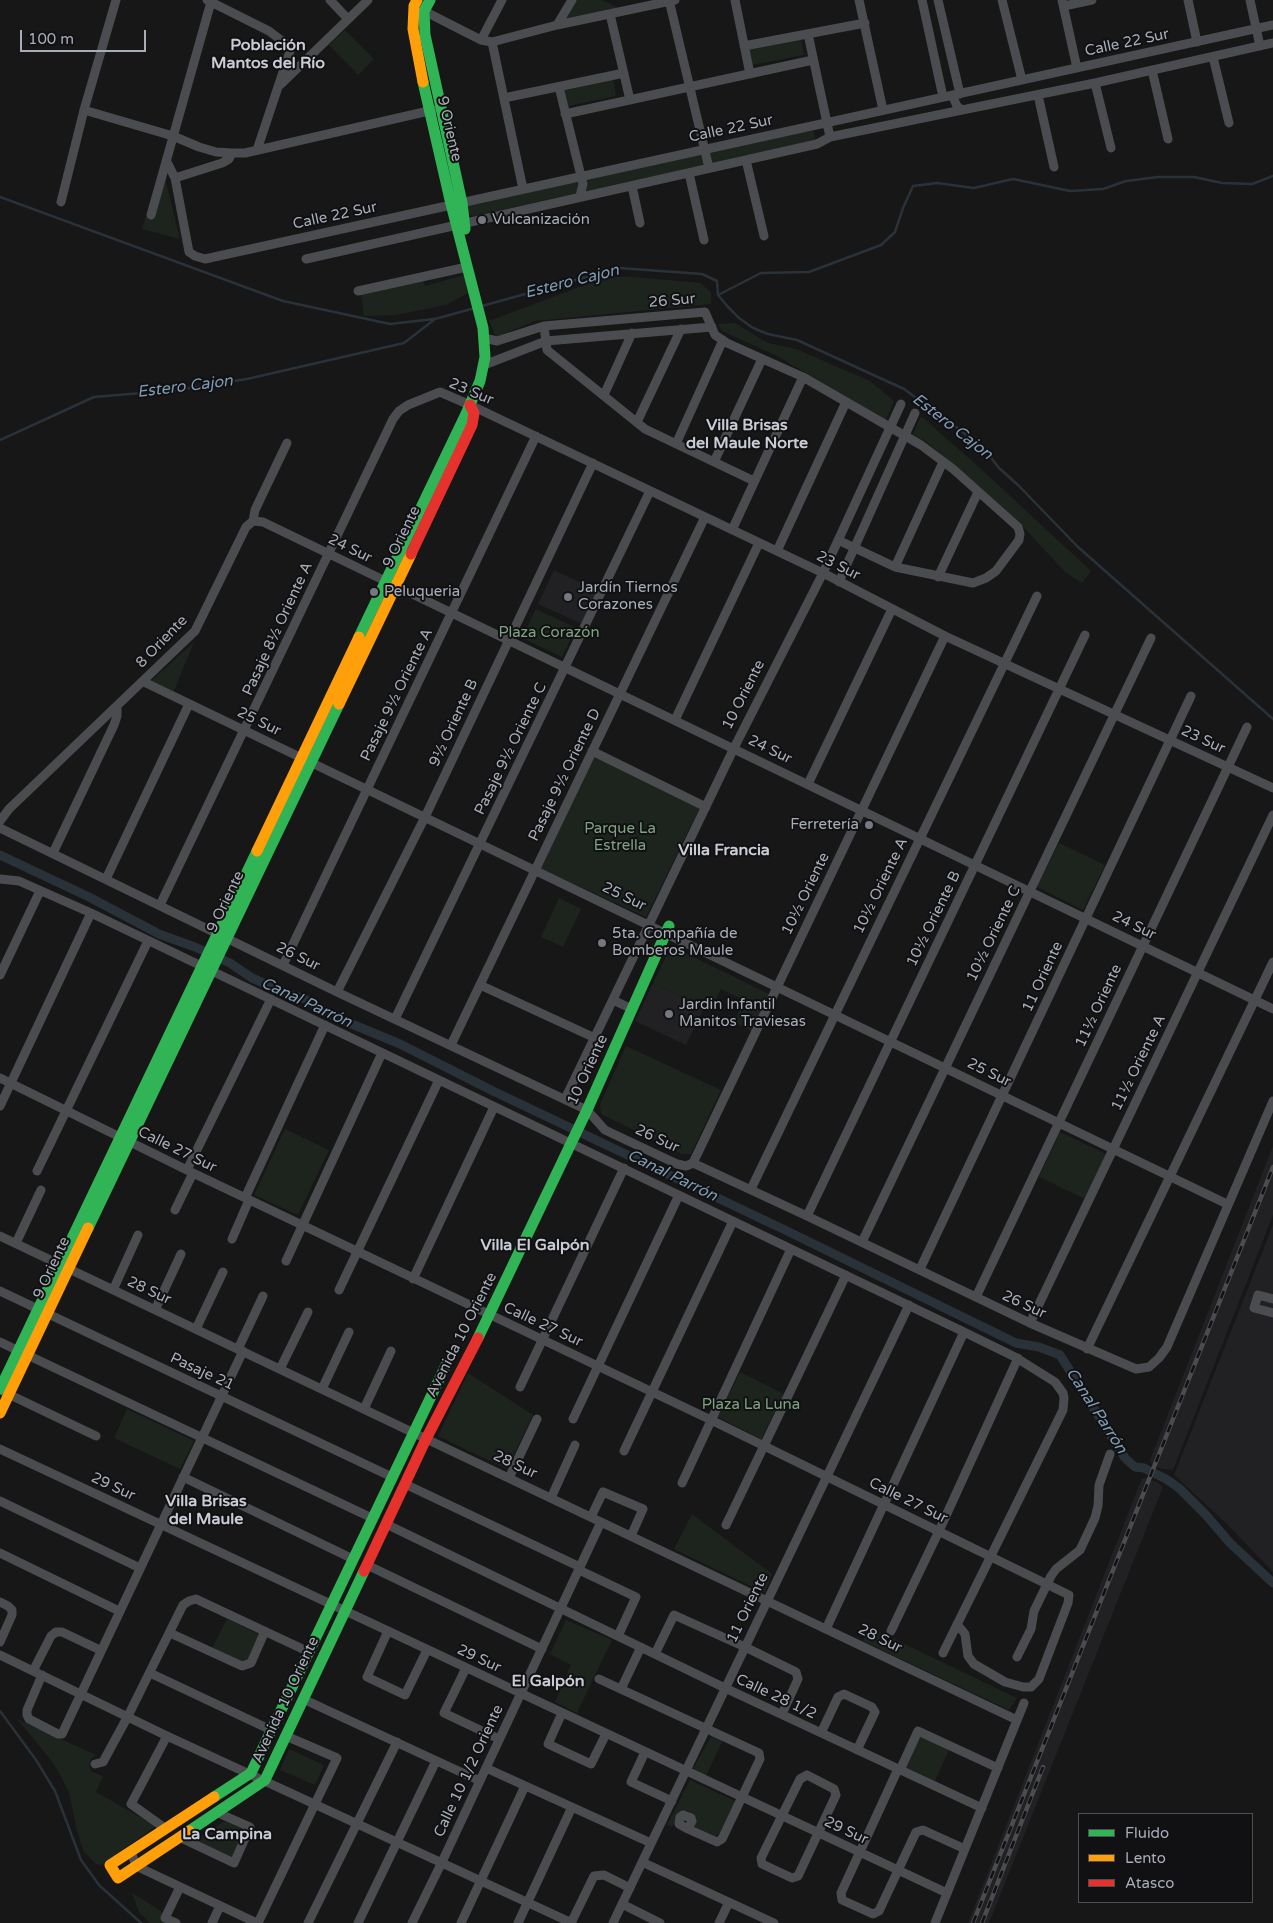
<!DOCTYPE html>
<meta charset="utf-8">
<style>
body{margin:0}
#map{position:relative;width:1273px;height:1923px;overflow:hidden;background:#171717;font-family:"Varela Round",sans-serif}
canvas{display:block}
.legend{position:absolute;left:1078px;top:1813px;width:175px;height:90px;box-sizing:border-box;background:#111113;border:1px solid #4d4f55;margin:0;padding:6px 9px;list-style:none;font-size:15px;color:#a8adb8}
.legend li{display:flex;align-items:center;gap:10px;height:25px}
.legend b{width:25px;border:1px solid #4d4f55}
.scale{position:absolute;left:20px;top:30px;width:126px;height:22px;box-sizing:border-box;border:2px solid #a8adb8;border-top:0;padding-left:6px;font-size:15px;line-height:18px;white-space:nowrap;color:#a8adb8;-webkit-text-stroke:4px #111113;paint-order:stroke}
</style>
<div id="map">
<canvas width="1273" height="1923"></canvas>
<ul class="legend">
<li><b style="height:6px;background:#30b455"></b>Fluido</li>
<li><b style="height:6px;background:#ff9f0a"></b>Lento</li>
<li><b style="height:6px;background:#e5322d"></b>Atasco</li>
</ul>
<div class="scale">100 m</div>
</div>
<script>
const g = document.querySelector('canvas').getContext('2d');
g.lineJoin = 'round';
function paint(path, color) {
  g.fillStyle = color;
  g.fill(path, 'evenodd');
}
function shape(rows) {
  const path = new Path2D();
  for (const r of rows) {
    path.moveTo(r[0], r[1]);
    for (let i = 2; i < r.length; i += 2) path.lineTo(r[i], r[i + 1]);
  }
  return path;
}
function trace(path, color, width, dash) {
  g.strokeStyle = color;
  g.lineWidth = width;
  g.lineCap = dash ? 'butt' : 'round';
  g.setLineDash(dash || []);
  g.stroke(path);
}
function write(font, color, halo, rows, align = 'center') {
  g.font = font + ' "Varela Round",sans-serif';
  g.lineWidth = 4;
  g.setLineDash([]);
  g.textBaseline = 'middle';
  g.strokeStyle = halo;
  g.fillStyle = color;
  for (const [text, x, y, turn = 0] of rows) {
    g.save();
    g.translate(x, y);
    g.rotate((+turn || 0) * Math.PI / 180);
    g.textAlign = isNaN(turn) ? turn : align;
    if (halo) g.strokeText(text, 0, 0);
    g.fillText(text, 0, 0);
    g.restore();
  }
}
paint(shape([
 [554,570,598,591,582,624,538,604],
 [653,983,704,1008,686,1045,635,1021],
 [1273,1146,1273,1215,1173,1470,1162,1469,1152,1465,1150,1460],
 [1273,1225,1273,1572,1228,1525,1174,1475],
 [1142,1478,1147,1478,1157,1482,1163,1487,989,1923,968,1923]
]), '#212123');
paint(shape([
 [573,0,602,0,618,8,561,19],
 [345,30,374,59,358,75,329,45],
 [801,37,804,55,752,65,748,48],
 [613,79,616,96,564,107,560,89],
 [813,130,816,140,474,216,466,214,468,204],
 [162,166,180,239,142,229],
 [464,275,468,293,446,305,396,315,364,316,361,294,423,280,425,286],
 [614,277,635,277,700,283,711,292,711,304,535,321,496,337,489,321,590,283],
 [735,323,768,343,796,349,870,381,894,401,886,420,777,356,722,331,718,324],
 [921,416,981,469,1091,571,1082,583,1065,572,1026,530,928,443,913,434],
 [536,609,576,628,562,657,522,638],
 [194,642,174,691,151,681],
 [596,757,700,807,646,917,539,868,593,758],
 [1059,843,1105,865,1083,910,1037,887],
 [559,898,581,909,563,947,541,937],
 [671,946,769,994,751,1031,734,1022,744,1000,721,989,710,1011,653,983],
 [626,1046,721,1090,691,1154,682,1154,601,1114,600,1104],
 [285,1129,329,1150,298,1215,254,1195],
 [1060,1132,1106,1154,1085,1199,1039,1177],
 [740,1372,784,1394,761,1439,718,1417],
 [468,1373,533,1415,507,1469,438,1436],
 [127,1409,194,1441,180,1469,114,1438],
 [692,1514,772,1574,765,1593,674,1549],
 [227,1619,260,1635,248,1660,241,1662,212,1648],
 [566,1620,612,1640,577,1713,555,1702,571,1665,550,1654],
 [869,1627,1017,1698,1009,1710,863,1641],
 [17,1719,96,1755,91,1759,89,1765,92,1772,103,1776,96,1792,156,1826,101,1865,96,1864,84,1852,77,1831,69,1792,54,1764],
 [712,1735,723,1740,706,1776,695,1772,694,1767],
 [920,1736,949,1750,935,1781,905,1767],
 [289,1749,324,1765,315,1785,280,1770],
 [690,1780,733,1800,735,1803,719,1834,715,1836,695,1827,694,1816,689,1812,683,1811,679,1813,672,1827,667,1825],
 [226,1820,244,1828,232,1857,194,1841],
 [132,1893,161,1911,165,1923,150,1923,139,1912]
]), '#1d241e');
trace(shape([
 [0,197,283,301,390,324,434,319],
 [718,295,761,273,809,272,881,245,895,232,903,208,913,186,937,183,974,188,1013,179,1070,191,1103,189,1126,181,1158,177,1194,177,1222,183,1252,184,1273,176],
 [482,306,619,268,702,274,717,281,718,295,728,307,739,318,753,328,768,334,797,340,904,389,960,430,985,450,999,468,1018,485,1078,547,1273,719],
 [0,440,94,397,177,390,247,379,404,343,435,319,475,308],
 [0,1711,36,1760,55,1791,81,1860,99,1885,141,1923]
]), '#2a3239', 2.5);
trace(shape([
 [0,855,89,897,159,934,195,947,230,963,252,978,291,995,305,999,324,1011,342,1020,400,1044,493,1091,785,1230,1016,1343,1039,1347,1060,1355,1125,1458,1135,1467,1144,1468,1166,1479,1179,1488,1206,1515,1230,1543,1273,1583]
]), '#2a3239', 9);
trace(shape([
 [207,0,269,31,286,44,290,51,257,150],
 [330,0,348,19],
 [669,0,709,168],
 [735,0,750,74],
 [859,0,883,110],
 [922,0,943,97],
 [938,0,960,94],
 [1002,0,1022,80],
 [1062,0,1077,68],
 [1188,0,1197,42],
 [1250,0,1260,46],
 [1064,6,1092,0],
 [424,11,481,40,492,42,557,25,675,0],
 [610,14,630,100],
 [557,25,572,0],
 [481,40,502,0],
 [492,42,523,189],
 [744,46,865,23],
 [1213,57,1229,123],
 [1152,70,1168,139],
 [1095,83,1111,148],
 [280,85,368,0],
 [559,87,583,184,580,196],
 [952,95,957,106,962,110,1095,83,1273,43],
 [1038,95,1054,167],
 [504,98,624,73],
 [84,110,173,136,199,147,216,152,232,153,245,153,433,110],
 [565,114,813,60],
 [830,137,962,110],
 [746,160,764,236],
 [167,162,175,178,189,252,195,256,205,259,1273,25],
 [689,173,704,240],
 [175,178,222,163,229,159,232,153],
 [632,186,640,223],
 [61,202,84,110,116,0],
 [151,215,211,2],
 [306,259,817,144,830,137,808,34],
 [358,291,467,267],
 [544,326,547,350,645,429,754,481],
 [484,338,497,341,544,326,705,312,715,335,727,343,803,377,921,445,953,469,1018,527,1020,534,1019,540,996,571,986,578,973,583,895,567,838,540],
 [484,365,546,341,712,327],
 [604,395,632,333],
 [637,422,681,329],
 [676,444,723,340],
 [714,462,762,359],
 [253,521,263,522,1273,1009],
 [732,530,803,377],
 [777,551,846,402],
 [895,567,943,462],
 [938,577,978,492],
 [839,582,915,413],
 [144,682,1227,1204],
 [675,720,759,543],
 [592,751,706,807],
 [808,784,892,609],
 [0,821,9,809,195,631,246,527,253,521,255,510,287,443],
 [0,828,337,992,587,1110,605,1130,677,1164,686,1166,693,1163,807,1216,1030,1323,1136,1369,1149,1367,1159,1358,1167,1347,1273,1101],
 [53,853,114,725,117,716,117,708],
 [0,879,19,881,91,913,964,1332,1015,1357,1055,1382,1063,1393,1064,1398,1063,1410,943,1653],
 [106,879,189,704],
 [160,905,393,419,399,411,408,405,440,392,470,405,823,573,945,636,1273,788],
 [283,965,536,436],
 [0,975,40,891],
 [480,985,595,1038],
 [337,992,425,817,593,463],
 [613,1000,632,1009],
 [395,1019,650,491],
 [451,1045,705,517],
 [0,1078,193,1173,711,1420,1069,1595,1068,1603,1039,1679,1031,1687,1023,1687,1005,1682,974,1664,968,1656,965,1634,957,1624],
 [565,1099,734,748,823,573,901,404],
 [0,1106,91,913],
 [693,1163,945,636],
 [187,1170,271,999],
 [37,1171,148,941],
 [751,1189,1037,596],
 [245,1198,325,1025],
 [175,1210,193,1173],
 [807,1216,1085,635],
 [0,1236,1017,1720],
 [232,1239,249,1200],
 [862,1242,1151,638],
 [16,1243,41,1190],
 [286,1261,382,1053],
 [920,1269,1191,696],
 [413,1279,494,1107],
 [113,1290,138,1235],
 [339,1290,439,1080],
 [0,1291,392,1477],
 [976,1297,1247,727],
 [1273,1299,1258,1295,1254,1308,1273,1313],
 [155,1310,181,1254],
 [1030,1323,1273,815],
 [196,1329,223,1272],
 [0,1342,372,1518],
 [238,1349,263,1296],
 [1087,1349,1273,962],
 [280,1369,308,1312],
 [520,1387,624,1168],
 [322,1389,349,1332],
 [4,1392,96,1436],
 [364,1409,391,1351],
 [573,1419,679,1195],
 [0,1449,947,1893],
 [624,1451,733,1221],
 [183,1477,353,1559],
 [509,1478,537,1419],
 [682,1483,791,1249],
 [405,1484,580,1567],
 [551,1498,575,1445],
 [0,1501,140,1568],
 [591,1517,603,1492,643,1509,631,1536],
 [386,1524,725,1688,982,1808],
 [726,1525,846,1275],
 [0,1553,119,1611],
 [367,1565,542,1649],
 [579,1570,636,1597,618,1636],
 [0,1602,8,1606,12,1610,12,1615,0,1642],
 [826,1629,964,1332],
 [388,1631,367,1677,405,1695,427,1650],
 [891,1631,939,1531,1018,1358],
 [170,1633,242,1666,251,1663,265,1631],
 [655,1654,674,1615,745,1647,796,1672,798,1679,782,1714],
 [0,1655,167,1736,572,1923],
 [1017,1657,1031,1629,1034,1611,1051,1576,1056,1569,1080,1550,1095,1518,1098,1506,1099,1485,1110,1454],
 [466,1668,444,1713,499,1739],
 [33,1671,51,1636,56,1632,62,1632,100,1650],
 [150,1673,271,1730],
 [42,1675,27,1710,27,1715,29,1719,58,1734,62,1734,243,1351],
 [599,1679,759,1753,760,1759,722,1839,717,1842,688,1829],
 [621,1689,641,1647],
 [303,1699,480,1781],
 [562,1713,548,1744,591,1764,606,1734],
 [821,1733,838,1697,844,1694,872,1707,875,1712,857,1750],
 [645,1752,631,1782,672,1801],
 [95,1764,103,1762,128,1716,183,1605,189,1601,196,1599,309,1652],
 [486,1768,651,1843],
 [898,1769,841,1893,842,1900,873,1914,879,1911,916,1832,923,1830,965,1849],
 [900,1770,918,1731,998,1768],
 [807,1775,834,1789,836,1795,798,1876,792,1878,762,1864,761,1858,800,1779,807,1775],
 [683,1815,691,1818,692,1821,688,1829,679,1824,680,1817,683,1815],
 [166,1829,131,1804,167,1736],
 [179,1837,234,1863,250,1827,216,1812],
 [131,1851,136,1866,257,1923],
 [642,1862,774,1923],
 [622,1904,660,1923],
 [176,1923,165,1918,180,1887],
 [212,1923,220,1906],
 [258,1923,337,1758,286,1736],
 [308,1923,397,1742],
 [358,1923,436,1761],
 [412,1923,442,1862,601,1522],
 [461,1923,525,1786],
 [518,1923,572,1807],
 [571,1923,594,1876,604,1875,630,1888],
 [613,1923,909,1305],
 [719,1923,729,1902],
 [935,1923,1024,1703]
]), '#4b4c50', 9);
trace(shape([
 [430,0,424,11,425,35,462,203,465,229],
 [359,637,466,414,480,381,485,357,483,328,451,204,423,82],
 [88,1228,339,704],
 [478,1338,587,1110,669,926],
 [0,1389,257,851],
 [214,1797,251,1773,447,1363],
 [189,1831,265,1780,364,1571]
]), '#30b455', 11);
trace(shape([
 [417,0,414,6,413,29,423,82],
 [339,704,411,554],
 [257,851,359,637],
 [0,1413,88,1228],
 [189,1831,118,1878,110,1865,214,1797]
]), '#ff9f0a', 11);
trace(shape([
 [411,554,472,425,474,413,470,405],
 [364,1571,426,1439,478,1338]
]), '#e5322d', 11);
const rail = shape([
 [973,1923,1273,1167],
 [982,1923,1043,1767]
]);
trace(rail, '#4b4c4f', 4.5);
trace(rail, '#111113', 2.5, [8]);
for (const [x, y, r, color] of [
 [482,220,5,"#757880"],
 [374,592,5,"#757880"],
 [568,597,5,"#757880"],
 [869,825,5,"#757880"],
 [602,943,5,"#757880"],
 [669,1014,5,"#757880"]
]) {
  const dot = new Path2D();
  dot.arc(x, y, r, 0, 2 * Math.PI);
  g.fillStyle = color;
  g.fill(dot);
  trace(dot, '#111113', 2);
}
write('15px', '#a8adb8', '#111113', [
 ["Calle 22 Sur",1127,43,-12],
 ["9 Oriente",449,129,77],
 ["Calle 22 Sur",731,129,-12],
 ["Calle 22 Sur",335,216,-12],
 ["26 Sur",672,301,-5],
 ["23 Sur",471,392,23],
 ["9 Oriente",402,537,-64],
 ["24 Sur",350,549,26],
 ["23 Sur",838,566,27],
 ["Pasaje 8½ Oriente A",278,629,-65],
 ["8 Oriente",162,642,-46],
 ["Pasaje 9½ Oriente A",397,695,-64],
 ["10 Oriente",744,695,-63],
 ["25 Sur",259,722,26],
 ["9½ Oriente B",454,723,-65],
 ["23 Sur",1203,740,25],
 ["Pasaje 9½ Oriente C",511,749,-64],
 ["24 Sur",770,750,26],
 ["Pasaje 9½ Oriente D",565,775,-64],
 ["10½ Oriente A",881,886,-64],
 ["10½ Oriente",806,894,-64],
 ["25 Sur",624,897,26],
 ["9 Oriente",226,902,-64],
 ["10½ Oriente B",934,919,-64],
 ["24 Sur",1134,926,26],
 ["10½ Oriente C",994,934,-64],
 ["26 Sur",298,957,26],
 ["11 Oriente",1043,977,-65],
 ["11½ Oriente",1099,1006,-65],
 ["11½ Oriente A",1139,1063,-64],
 ["10 Oriente",588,1070,-65],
 ["25 Sur",989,1073,26],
 ["26 Sur",657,1139,25],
 ["Calle 27 Sur",177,1150,26],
 ["9 Oriente",52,1268,-65],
 ["28 Sur",149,1291,25],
 ["26 Sur",1024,1305,25],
 ["Calle 27 Sur",543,1325,25],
 ["Avenida 10 Oriente",462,1335,-63],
 ["Pasaje 21",202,1372,25],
 ["28 Sur",515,1465,25],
 ["29 Sur",113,1487,25],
 ["Calle 27 Sur",908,1501,26],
 ["11 Oriente",748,1608,-64],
 ["28 Sur",880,1639,26],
 ["29 Sur",479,1659,25],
 ["Calle 28 1/2",776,1697,25],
 ["Avenida 10 Oriente",286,1700,-65],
 ["Calle 10 1/2 Oriente",469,1771,-65],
 ["29 Sur",846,1831,25]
]);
write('15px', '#a8adb8', '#111113', [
 ["Vulcanización",492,220],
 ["Jardín Tiernos",578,588],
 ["Corazones",578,605],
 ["Peluqueria",384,592],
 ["Ferretería",859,825,"right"],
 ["5ta. Compañía de",612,934],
 ["Bomberos Maule",612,951],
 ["Jardin Infantil",679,1005],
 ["Manitos Traviesas",679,1022]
], 'left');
write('15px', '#7fa381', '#111113', [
 ["Plaza Corazón",549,633],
 ["Parque La",620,829],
 ["Estrella",620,846],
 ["Plaza La Luna",751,1405]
]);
write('bold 16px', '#c9ccd4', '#111113', [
 ["Población",268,46],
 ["Mantos del Río",268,64],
 ["Villa Brisas",747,426],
 ["del Maule Norte",747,444],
 ["Villa Francia",724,851],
 ["Villa El Galpón",535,1246],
 ["Villa Brisas",206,1502],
 ["del Maule",206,1520],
 ["El Galpón",548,1682],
 ["La Campina",227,1835]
]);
write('italic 16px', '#7f9bb3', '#111113', [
 ["Estero Cajon",572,282,-14],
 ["Estero Cajon",185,387,-7],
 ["Estero Cajon",952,427,38],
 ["Canal Parrón",306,1003,25],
 ["Canal Parrón",672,1176,26],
 ["Canal Parrón",1096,1411,57]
]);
</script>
